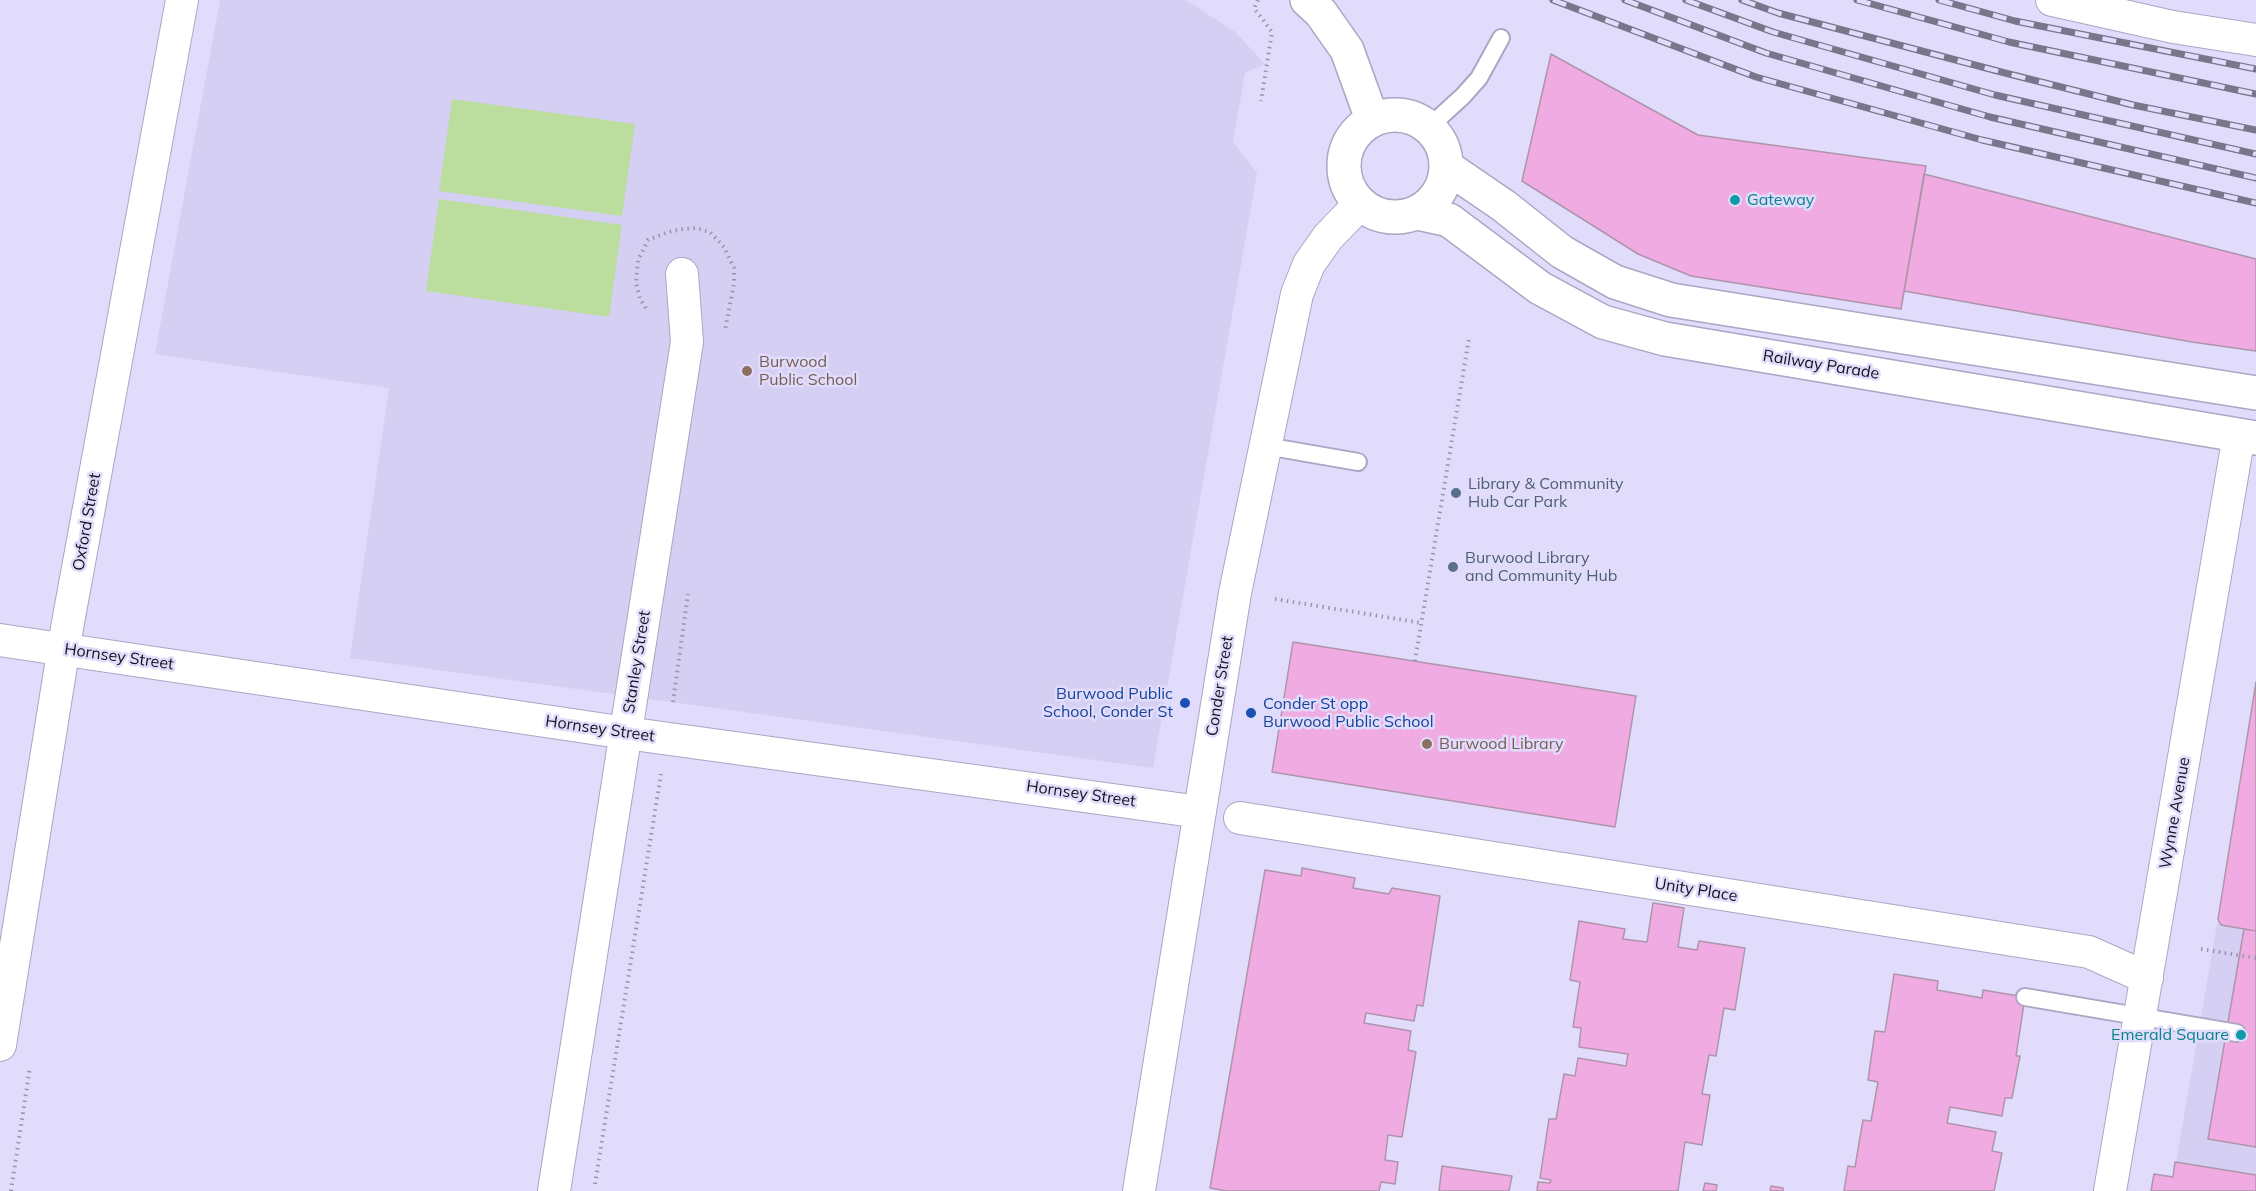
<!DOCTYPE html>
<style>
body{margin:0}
canvas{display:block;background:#e1dcfb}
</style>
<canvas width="2256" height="1191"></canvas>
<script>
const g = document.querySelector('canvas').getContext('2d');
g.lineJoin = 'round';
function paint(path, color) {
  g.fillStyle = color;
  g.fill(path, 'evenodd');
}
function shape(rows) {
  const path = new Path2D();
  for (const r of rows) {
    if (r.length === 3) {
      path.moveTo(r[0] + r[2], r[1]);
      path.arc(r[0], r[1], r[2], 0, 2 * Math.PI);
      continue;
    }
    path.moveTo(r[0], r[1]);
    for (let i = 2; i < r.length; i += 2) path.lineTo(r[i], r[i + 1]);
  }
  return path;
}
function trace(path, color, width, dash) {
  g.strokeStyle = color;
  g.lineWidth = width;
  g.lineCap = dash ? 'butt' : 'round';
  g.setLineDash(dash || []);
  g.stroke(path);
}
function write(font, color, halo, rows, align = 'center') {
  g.font = font + ' Mulish,sans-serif';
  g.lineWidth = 5;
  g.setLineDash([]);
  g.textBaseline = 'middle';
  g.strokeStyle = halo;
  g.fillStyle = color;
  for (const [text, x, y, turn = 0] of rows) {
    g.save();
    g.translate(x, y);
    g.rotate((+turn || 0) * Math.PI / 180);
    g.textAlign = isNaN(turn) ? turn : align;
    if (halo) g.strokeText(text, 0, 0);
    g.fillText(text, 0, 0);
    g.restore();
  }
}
paint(shape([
 [220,0,1186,0,1235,32,1265,64,1245,73,1233,142,1257,173,1153,768,350,658,389,388,155,354],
 [2256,682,2256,1191,2171,1191,2218,919]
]), '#d5cff4');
paint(shape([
 [452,99,635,124,622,216,439,191],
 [439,199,622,225,609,317,426,291]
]), '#bbdd9e');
const building = shape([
 [1551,54,1698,135,1926,166,1901,309,1691,276,1638,254,1522,181,1551,54],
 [1924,174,2256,259,2256,351,2192,342,1904,291,1924,174],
 [1293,642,1636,696,1615,827,1272,772,1293,642],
 [2256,682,2256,931,2221,925,2218,919,2256,682],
 [1302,868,1355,878,1353,888,1389,894,1392,888,1440,896,1423,1006,1417,1005,1414,1021,1366,1013,1364,1023,1411,1031,1408,1050,1416,1052,1402,1137,1388,1135,1385,1160,1398,1162,1395,1184,1381,1182,1379,1191,1226,1191,1210,1188,1265,870,1301,876,1302,868],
 [1653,903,1684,908,1678,947,1697,950,1699,941,1745,948,1735,1010,1724,1008,1716,1056,1709,1055,1702,1094,1710,1095,1702,1145,1685,1142,1678,1191,1537,1191,1538,1182,1550,1183,1551,1180,1540,1178,1549,1119,1556,1119,1564,1074,1575,1076,1578,1058,1626,1066,1628,1054,1579,1047,1581,1028,1573,1027,1580,982,1570,980,1579,921,1625,929,1623,939,1647,942,1653,903],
 [2244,929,2256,931,2256,1147,2208,1139,2244,929],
 [1894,974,1938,981,1937,990,1982,998,1983,990,2025,997,2016,1056,2020,1056,2012,1098,2005,1098,2002,1116,1950,1107,1947,1123,1996,1132,1992,1151,2002,1153,1994,1191,1844,1191,1848,1166,1855,1167,1863,1120,1871,1121,1878,1082,1868,1080,1875,1031,1885,1032,1894,974],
 [2175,1162,2256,1175,2256,1191,2151,1191,2154,1174,2173,1177,2175,1162],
 [1442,1166,1512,1176,1509,1191,1439,1191,1442,1166],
 [1705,1183,1717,1185,1716,1191,1703,1191,1705,1183],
 [1771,1186,1783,1188,1783,1191,1770,1191,1771,1186]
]);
paint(building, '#f0abe2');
trace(building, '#af95a9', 1.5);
const lane = shape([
 [1429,127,1463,96,1479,78,1501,38],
 [1266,446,1358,462],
 [2025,997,2237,1033]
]);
const street = shape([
 [2052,0,2173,27,2256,40],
 [0,640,626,733,1200,812],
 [1240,818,2089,952,2147,978],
 [0,1045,67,628,182,0],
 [554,1191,687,342,682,274],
 [1139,1191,1235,593,1297,294,1309,264,1328,237,1360,204],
 [2110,1191,2239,435]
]);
const secondary = shape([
 [1307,0,1321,13,1347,50,1372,119],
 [1395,166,51],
 [1447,167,1504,206,1562,252,1615,282,1671,300,2256,393],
 [1417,213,1449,220,1540,288,1603,322,1665,339,2256,438]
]);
trace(lane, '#aba6c3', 20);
trace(street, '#aba6c3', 34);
trace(secondary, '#aba6c3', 36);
trace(shape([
 [1258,0,1254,8,1272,32,1261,101],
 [646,308,640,299,636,283,638,260,648,240,668,232,683,229,696,228,710,232,724,247,734,268,734,283,725,331],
 [1275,599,1422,623],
 [1415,661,1469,338],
 [673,702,688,594],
 [2201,949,2256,958],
 [595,1184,661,774],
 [11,1191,30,1067]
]), '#9995ad', 4, [1.5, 4.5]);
trace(lane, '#fff', 16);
trace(street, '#fff', 32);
trace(secondary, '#fff', 33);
const rail = shape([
 [1553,0,1756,77,1982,140,2256,203],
 [1625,0,1766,53,1990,117,2256,178],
 [1686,0,1773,32,1995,95,2256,154],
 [1742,0,1778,13,2005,73,2133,105,2256,130],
 [1857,0,2009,42,2256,94],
 [1939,0,2015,21,2256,69]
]);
trace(rail, '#79758a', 7);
trace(rail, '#e1dcfb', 4.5, [14]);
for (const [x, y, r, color] of [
 [1735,200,6,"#0f9aa8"],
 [747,371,6,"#8d6e63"],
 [1456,493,6,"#5c6f8a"],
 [1453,567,6,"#5c6f8a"],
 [1185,703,6,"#1a4fb4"],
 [1251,713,6,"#1a4fb4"],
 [1427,744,6,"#8d6e63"],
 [2241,1035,6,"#0f9aa8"]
]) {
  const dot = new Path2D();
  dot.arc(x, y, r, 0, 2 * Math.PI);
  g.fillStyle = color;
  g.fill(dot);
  trace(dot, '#e1dcfb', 2);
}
write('16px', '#0d838f', '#e1dcfb', [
 ["Gateway",1747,200],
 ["Emerald Square",2229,1035,"right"]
], 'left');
write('16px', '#785e54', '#e1dcfb', [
 ["Burwood",759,362],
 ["Public School",759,380],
 ["Burwood Library",1439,744]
], 'left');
write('16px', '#14121c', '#e1dcfb', [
 ["Railway Parade",1821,365,9],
 ["Oxford Street",87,522,-80],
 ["Hornsey Street",119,657,8],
 ["Stanley Street",637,662,-81],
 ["Conder Street",1220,686,-81],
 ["Hornsey Street",600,729,8],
 ["Hornsey Street",1081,794,8],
 ["Wynne Avenue",2175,813,-80],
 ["Unity Place",1696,890,9]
]);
write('16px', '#4e5e75', '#e1dcfb', [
 ["Library & Community",1468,484],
 ["Hub Car Park",1468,502],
 ["Burwood Library",1465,558],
 ["and Community Hub",1465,576]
], 'left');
write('16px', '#164399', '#e1dcfb', [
 ["Burwood Public",1173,694],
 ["School, Conder St",1173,712],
 ["Conder St opp",1263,704,"left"],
 ["Burwood Public School",1263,722,"left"]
], 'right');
</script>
